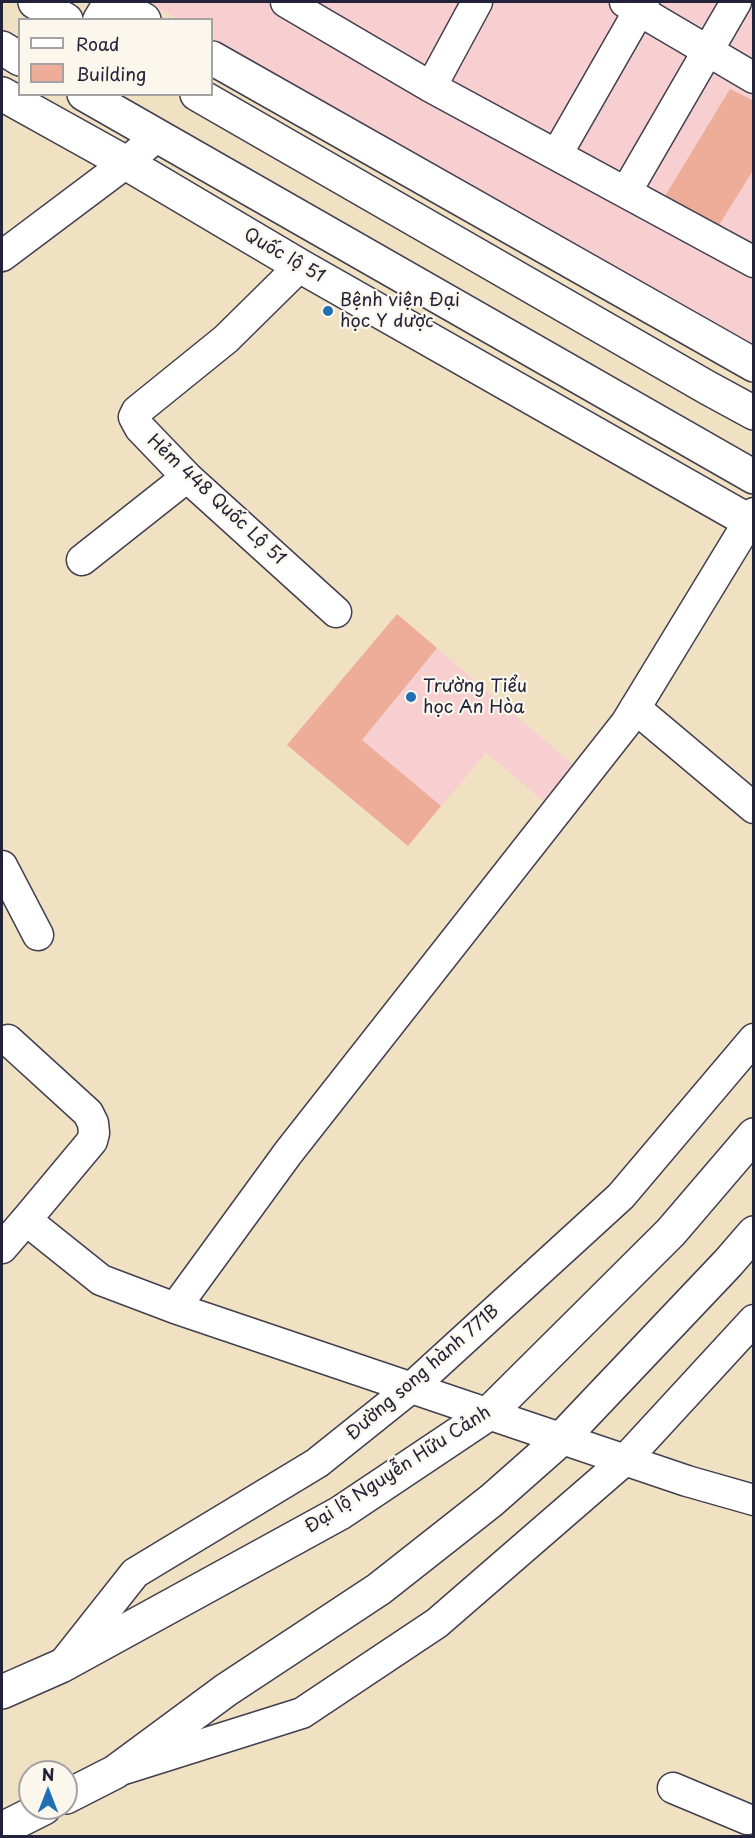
<!DOCTYPE html>
<meta charset="utf-8">
<style>
body{margin:0}
#map{position:relative;width:755px;height:1838px;overflow:hidden;background:#f1e1c3;font-family:"Playpen Sans",sans-serif}
canvas{display:block}
.frame{position:absolute;inset:0;border:3px solid #22223b;pointer-events:none}
.legend{position:absolute;left:18px;top:18px;width:195px;height:78px;box-sizing:border-box;background:#fbf7ec;border:2px solid #a4a2a5;margin:0;padding:8px 10px;list-style:none;font-size:18px;color:#22223b}
.legend li{display:flex;align-items:center;gap:12px;height:30px}
.legend b{width:30px;border:2px solid #a4a2a5}
.north{position:absolute;left:18px;top:1760px;width:60px;height:60px;box-sizing:border-box;background:#fbf7ec;border:2px solid #a4a2a5;border-radius:50%;rotate:0deg;font-size:16px;font-weight:700;line-height:24px;text-align:center;color:#22223b}
.north::after{content:'';display:block;margin:auto;width:21px;height:27px;background:#1f6fb2;clip-path:polygon(50% 0,100% 100%,50% 72%,0 100%)}
</style>
<div id="map">
<canvas width="755" height="1838"></canvas>
<div class="frame"></div>
<ul class="legend">
<li><b style="height:8px;background:#fff"></b>Road</li>
<li><b style="height:16px;background:#eead98"></b>Building</li>
</ul>
<div class="north">N</div>
</div>
<script>
const g = document.querySelector('canvas').getContext('2d');
g.lineJoin = 'round';
function paint(path, color) {
  g.fillStyle = color;
  g.fill(path, 'evenodd');
}
function shape(rows) {
  const path = new Path2D();
  for (const r of rows) {
    path.moveTo(r[0], r[1]);
    for (let i = 2; i < r.length; i += 2) path.lineTo(r[i], r[i + 1]);
  }
  return path;
}
function trace(path, color, width, dash) {
  g.strokeStyle = color;
  g.lineWidth = width;
  g.lineCap = dash ? 'butt' : 'round';
  g.setLineDash(dash || []);
  g.stroke(path);
}
function write(font, color, halo, rows, align = 'center') {
  g.font = font + ' "Playpen Sans",sans-serif';
  g.lineWidth = 4.5;
  g.setLineDash([]);
  g.textBaseline = 'middle';
  g.strokeStyle = halo;
  g.fillStyle = color;
  for (const [text, x, y, turn = 0] of rows) {
    g.save();
    g.translate(x, y);
    g.rotate((+turn || 0) * Math.PI / 180);
    g.textAlign = isNaN(turn) ? turn : align;
    if (halo) g.strokeText(text, 0, 0);
    g.fillText(text, 0, 0);
    g.restore();
  }
}
paint(shape([
 [146,2,753,2,753,345,212,38,212,20,178,19],
 [397,614,577,768,548,805,486,753,408,846,287,745]
]), '#f7cfd0');
paint(shape([
 [730,89,754,101,754,169,719,225,665,196],
 [397,614,437,648,362,740,441,806,408,846,287,745]
]), '#eead98');
const minor = shape([
 [286,2,431,87,754,262],
 [625,2,754,78],
 [98,20,109,2],
 [431,87,477,2],
 [557,154,644,2],
 [626,192,736,2],
 [2,256,126,163,157,136],
 [300,266,226,339,137,411,134,417,140,428,187,477,336,612],
 [82,560,187,477],
 [635,708,754,808],
 [2,866,38,935],
 [8,1040,88,1113,93,1123,94,1133,92,1141,26,1220,101,1280,175,1308,687,1481,754,1500],
 [2,1248,26,1220],
 [175,1308,288,1153,626,723,754,513],
 [63,1664,135,1573,317,1463,412,1387,621,1196,754,1039],
 [124,1769,302,1713,437,1623,625,1460,754,1320],
 [673,1788,747,1819]
]);
const major = shape([
 [112,2,144,20],
 [212,58,754,365],
 [2,94,126,163,300,266,754,524],
 [2,1692,61,1666,340,1513,488,1414,671,1232,754,1135],
 [66,1797,115,1772,226,1690,379,1589,492,1500,561,1439,728,1263,754,1233],
 [2,1829,44,1808]
]);
const highway = shape([
 [35,2,66,20],
 [2,48,20,59],
 [84,94,754,477],
 [197,94,708,388,754,413]
]);
trace(minor, '#413f4f', 33);
trace(major, '#413f4f', 36);
trace(highway, '#413f4f', 36);
trace(minor, '#fff', 30);
trace(major, '#fff', 33);
trace(highway, '#fff', 33);
for (const [x, y, r, color] of [
 [328,311,6,"#1f6fb2"],
 [411,697,6,"#1f6fb2"]
]) {
  const dot = new Path2D();
  dot.arc(x, y, r, 0, 2 * Math.PI);
  g.fillStyle = color;
  g.fill(dot);
  trace(dot, '#fbf7ec', 2);
}
write('18px', '#22223b', '#fbf7ec', [
 ["Quốc lộ 51",284,256,30],
 ["Hẻm 448 Quốc Lộ 51",216,500,43],
 ["Đường song hành 771B",423,1373,-41],
 ["Đại lộ Nguyễn Hữu Cảnh",398,1470,-33]
]);
write('18px', '#22223b', '#fbf7ec', [
 ["Bệnh viện Đại",340,301],
 ["học Y dược",340,322],
 ["Trường Tiểu",423,687],
 ["học An Hòa",423,708]
], 'left');
</script>
